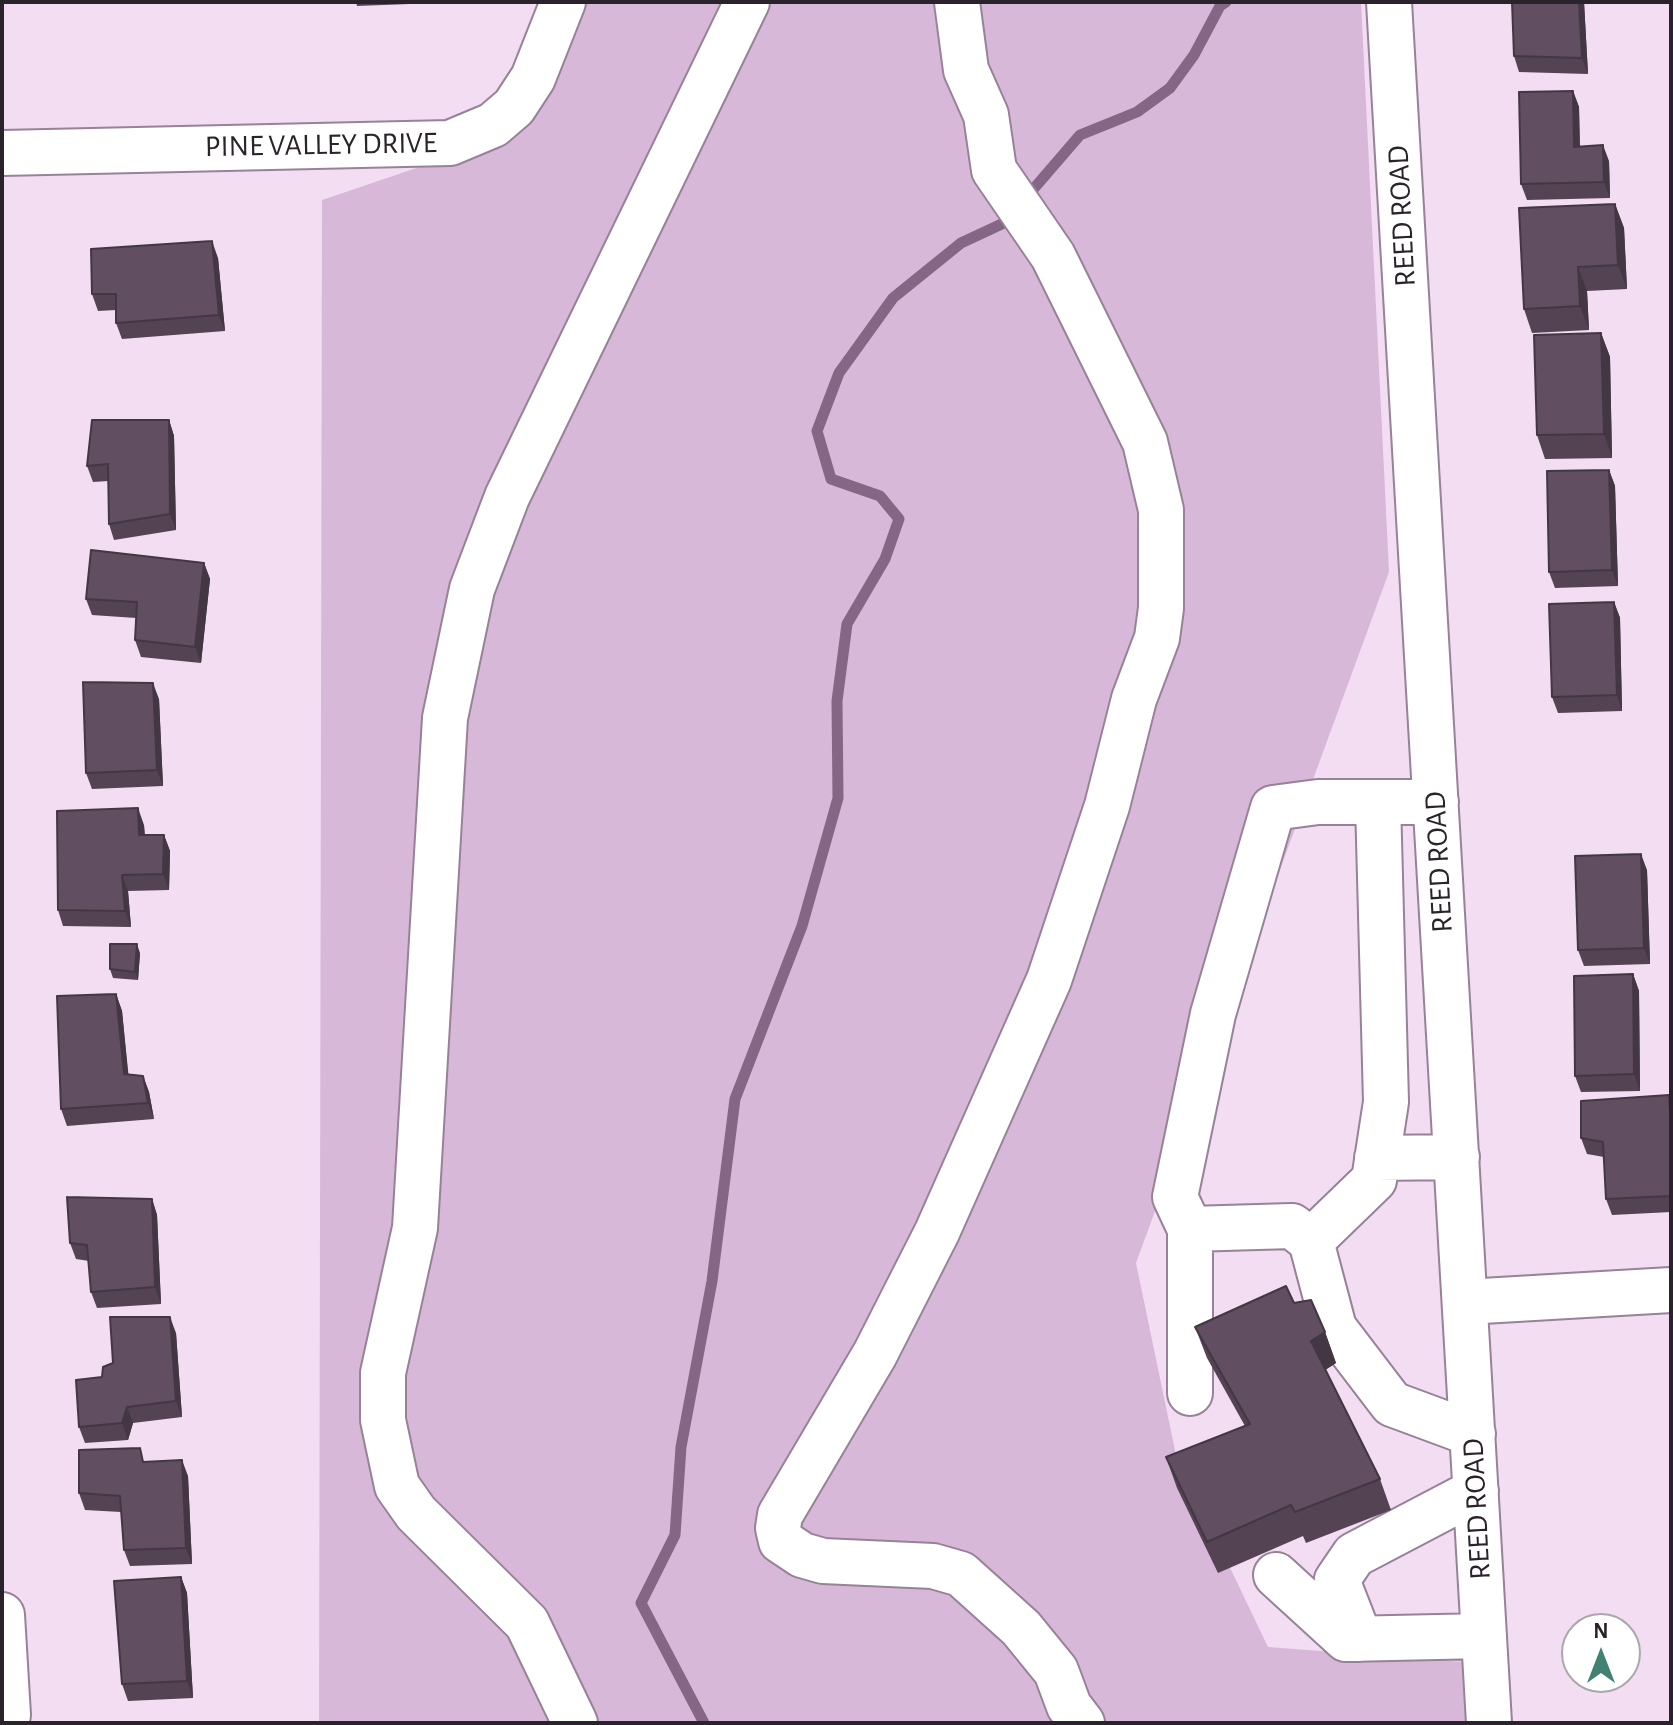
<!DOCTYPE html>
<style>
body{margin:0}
#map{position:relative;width:1673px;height:1725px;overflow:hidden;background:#f3ddf3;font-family:"Alegreya Sans",sans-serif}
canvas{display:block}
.frame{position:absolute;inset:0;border:4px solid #2b232b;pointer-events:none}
.north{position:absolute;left:1561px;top:1613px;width:80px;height:80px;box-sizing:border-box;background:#fff;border:2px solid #aaa7aa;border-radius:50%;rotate:0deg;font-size:22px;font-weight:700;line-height:32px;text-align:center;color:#2b232b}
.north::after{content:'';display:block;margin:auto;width:28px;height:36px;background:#418273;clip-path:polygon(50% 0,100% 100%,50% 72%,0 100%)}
</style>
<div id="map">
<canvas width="1673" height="1725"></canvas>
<div class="frame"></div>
<div class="north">N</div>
</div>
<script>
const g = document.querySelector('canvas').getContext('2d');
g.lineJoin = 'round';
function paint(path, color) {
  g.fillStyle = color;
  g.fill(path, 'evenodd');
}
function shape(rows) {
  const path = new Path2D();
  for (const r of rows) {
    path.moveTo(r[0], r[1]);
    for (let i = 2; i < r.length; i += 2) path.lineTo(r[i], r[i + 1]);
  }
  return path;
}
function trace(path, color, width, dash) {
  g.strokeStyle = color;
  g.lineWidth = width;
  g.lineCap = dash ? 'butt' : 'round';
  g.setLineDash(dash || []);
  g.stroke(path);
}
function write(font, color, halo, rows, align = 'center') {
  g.font = font + ' "Alegreya Sans",sans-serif';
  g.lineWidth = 8;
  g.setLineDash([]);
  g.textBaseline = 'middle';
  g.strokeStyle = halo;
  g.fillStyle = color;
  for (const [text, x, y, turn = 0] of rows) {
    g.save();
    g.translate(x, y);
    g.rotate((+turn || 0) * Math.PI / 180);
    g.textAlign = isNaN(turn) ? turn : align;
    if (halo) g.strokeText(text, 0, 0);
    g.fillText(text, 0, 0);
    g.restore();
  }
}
paint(shape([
 [576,2,1361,2,1389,572,1136,1263,1176,1455,1268,1647,1465,1662,1469,1723,319,1723,322,200,514,135,532,119]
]), '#d8b8d9');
trace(shape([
 [1024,200,1080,135,1137,112,1170,88,1194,55,1220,6,1226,2],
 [704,1723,641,1603,675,1535,681,1447,712,1281,735,1099,802,926,838,798,837,701,847,624,885,559,899,519,880,496,831,479,817,431,839,373,893,298,961,243,1006,222,1013,213]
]), '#856785', 11);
const minor = shape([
 [957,2,966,70,986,115,994,170,1053,256,1145,442,1161,510,1161,608,1157,638,1134,699,1107,806,1049,980,937,1232,875,1354,780,1515,778,1528,781,1541,802,1555,823,1561,933,1566,961,1574,1021,1628,1056,1671,1069,1706,1082,1723],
 [1389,2,1489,1723],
 [2,153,450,143,493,125,514,107,533,78,563,2],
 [1436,802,1318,802,1273,808,1213,1014,1175,1197,1190,1229,1292,1226,1311,1241,1334,1328,1392,1404,1473,1434],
 [1377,1158,1457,1157],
 [1190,1229,1190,1393],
 [1311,1241,1374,1180,1386,1102,1378,802],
 [1465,1302,1671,1290],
 [1276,1575,1346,1639,1484,1636],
 [2,1615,8,1715],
 [1360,1639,1337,1580,1354,1555,1476,1491],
 [575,1723,527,1623,416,1513,397,1486,383,1420,383,1373,415,1228,445,718,472,589,507,497,747,2]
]);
trace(minor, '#978297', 48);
trace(minor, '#fff', 44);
paint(shape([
 [356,2,436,2,436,3,357,6],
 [1584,2,1588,74,1519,72,1514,56],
 [1573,91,1579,107,1580,146,1609,161,1610,198,1527,200,1521,184],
 [1615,204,1624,228,1627,289,1587,291,1589,330,1532,333,1524,309],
 [218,258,225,331,122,339,116,323,116,310,98,311,92,294],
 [1601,333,1610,357,1612,458,1545,459,1537,435],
 [169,420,174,436,176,530,114,540,109,524,108,481,93,482,87,466],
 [1609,470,1615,486,1618,586,1555,588,1549,572],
 [204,563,210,579,201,663,141,657,135,640,136,618,92,615,86,599],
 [1614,602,1620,618,1622,711,1558,713,1552,697],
 [159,699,163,786,92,789,86,773],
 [144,825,145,835,164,835,170,851,169,890,128,891,131,927,63,926,58,910],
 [1647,870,1650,964,1584,966,1578,950],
 [140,953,138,980,113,978,110,969],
 [1633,974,1639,991,1640,1091,1581,1092,1575,1076],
 [116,994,122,1011,128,1074,143,1076,149,1092,154,1119,67,1126,61,1109],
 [1671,1099,1671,1212,1612,1215,1606,1199,1604,1157,1587,1154,1581,1138],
 [152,1199,157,1215,161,1304,97,1308,91,1292,89,1261,76,1259,70,1243],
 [1294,1303,1325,1332,1336,1363,1325,1370,1380,1479,1391,1510,1306,1543,1303,1536,1218,1573,1177,1488,1166,1457,1245,1426,1207,1358,1195,1327],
 [176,1333,182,1417,133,1423,128,1440,85,1443,79,1427,102,1377],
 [145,1462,188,1476,192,1564,130,1566,124,1550,121,1512,85,1510,79,1493],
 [181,1577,187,1593,193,1698,128,1701,122,1684]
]), '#534353');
paint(shape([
 [1579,2,1584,2,1588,74,1582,58],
 [1573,91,1579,107,1580,163,1574,147],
 [1603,145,1609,161,1610,198,1604,182],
 [1615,204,1624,228,1627,289,1618,265],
 [212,241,218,258,225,331,219,315],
 [1578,267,1587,291,1589,330,1580,306],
 [1601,333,1610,357,1612,458,1604,434],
 [169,420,174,436,176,530,170,514],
 [1609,470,1615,486,1618,586,1612,570],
 [204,563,210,579,201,663,195,647],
 [1614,602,1620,618,1622,711,1617,695],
 [153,683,159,699,163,786,157,770],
 [138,808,144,825,145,851,139,835],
 [164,835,170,851,169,890,163,874],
 [1641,854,1647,870,1650,964,1644,948],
 [122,875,128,891,131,927,125,911],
 [137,944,140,953,138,980,135,972],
 [1633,974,1639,991,1640,1091,1634,1074],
 [116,994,122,1011,130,1090,124,1074],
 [143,1076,149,1092,154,1119,148,1103],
 [152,1199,157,1215,161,1304,155,1287],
 [170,1317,176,1333,182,1417,176,1401],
 [1325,1332,1336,1363,1322,1372,1311,1341],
 [127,1407,133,1423,128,1440,122,1423],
 [182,1460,188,1476,192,1564,186,1548],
 [181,1577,187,1593,193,1698,187,1681]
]), '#443744');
const building = shape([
 [1512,2,1579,2,1582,58,1514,56,1512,2],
 [1573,91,1574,147,1603,145,1604,182,1521,184,1519,92,1573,91],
 [1615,204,1618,265,1578,267,1580,306,1524,309,1519,208,1615,204],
 [212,241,219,315,116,323,116,294,92,294,91,249,212,241],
 [1601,333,1604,434,1537,435,1534,335,1601,333],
 [92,420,169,420,170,514,109,524,108,464,87,466,92,420],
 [1609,470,1612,570,1549,572,1547,471,1609,470],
 [91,550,204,563,195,647,135,640,137,602,86,599,91,550],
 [1614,602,1617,695,1552,697,1549,604,1614,602],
 [83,682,153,683,157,770,86,773,83,682],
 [138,808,139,835,164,835,163,874,122,875,125,911,58,910,57,811,138,808],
 [1641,854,1644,948,1578,950,1575,856,1641,854],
 [110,944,137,944,135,972,110,969,110,944],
 [1633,974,1634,1074,1575,1076,1574,976,1633,974],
 [116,994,124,1074,143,1076,148,1103,61,1109,57,996,116,994],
 [1669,1095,1671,1128,1671,1196,1606,1199,1603,1142,1581,1138,1581,1101,1669,1095],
 [67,1197,152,1199,155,1287,91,1292,87,1245,70,1243,67,1197],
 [1286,1286,1294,1303,1311,1300,1325,1332,1311,1341,1380,1479,1295,1512,1291,1505,1207,1542,1166,1457,1250,1424,1195,1327,1286,1286],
 [110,1317,170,1317,176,1401,127,1407,122,1423,79,1427,76,1380,102,1377,103,1367,113,1363,110,1317],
 [140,1448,143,1462,182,1460,186,1548,124,1550,120,1496,79,1493,79,1450,140,1448],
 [181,1577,187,1681,122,1684,114,1581,181,1577]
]);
paint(building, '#614e61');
trace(building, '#443744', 2);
write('30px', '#2b232b', '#fff', [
 ["PINE VALLEY DRIVE",321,145,-1],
 ["REED ROAD",1402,216,-93],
 ["REED ROAD",1439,862,-93],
 ["REED ROAD",1477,1509,-93]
]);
</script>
